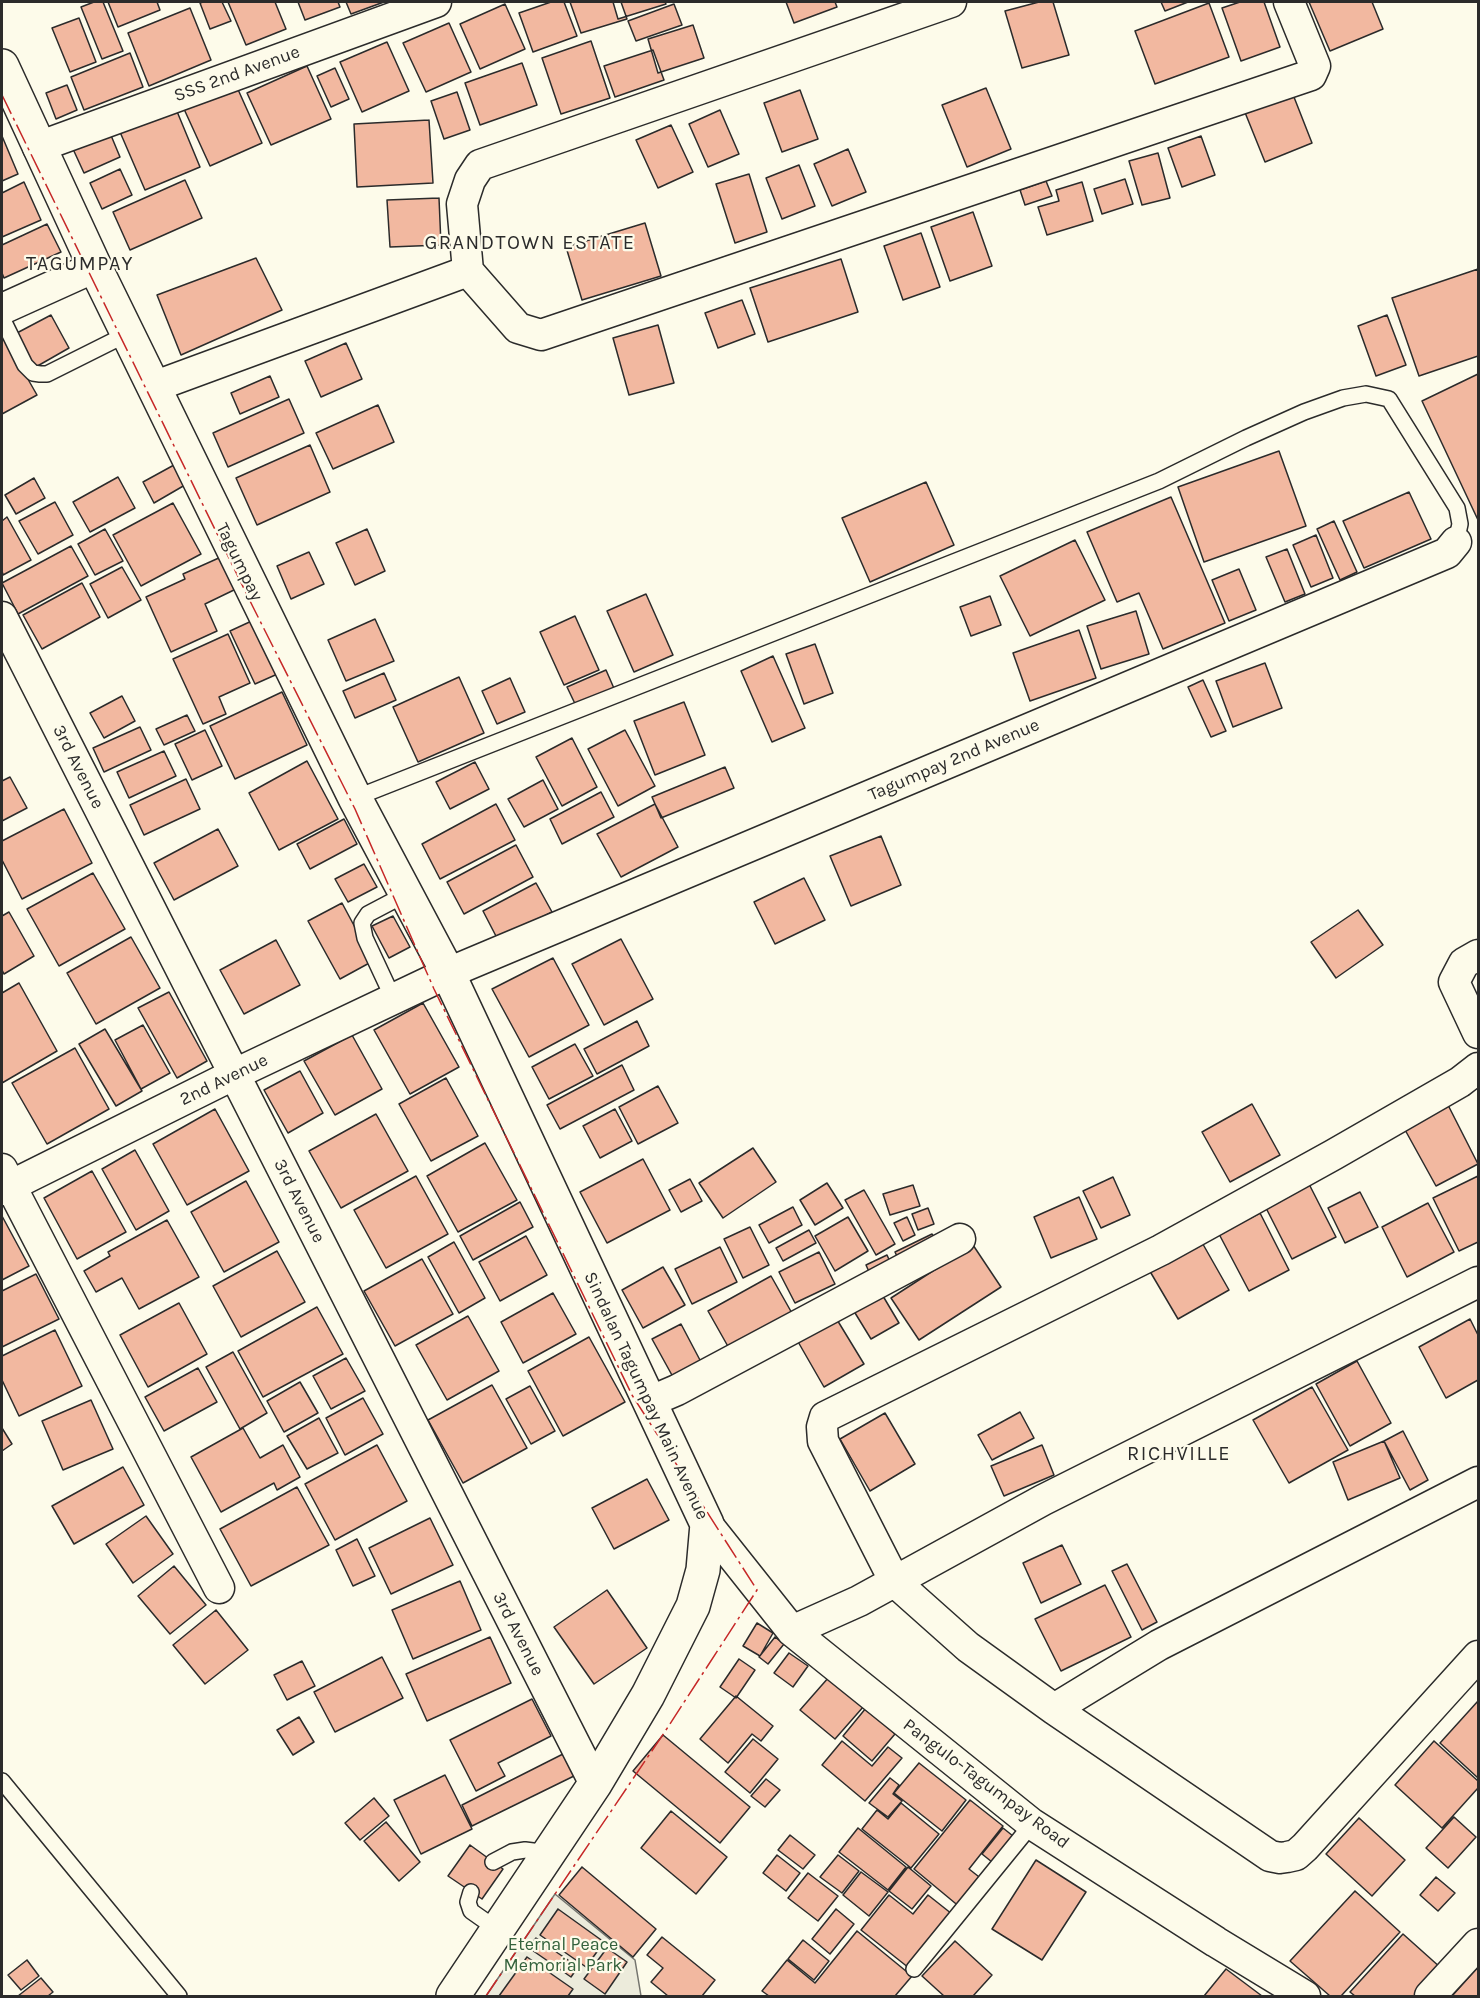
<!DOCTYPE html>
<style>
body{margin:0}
#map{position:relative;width:1480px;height:1998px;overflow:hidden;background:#fdfbea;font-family:Karla,sans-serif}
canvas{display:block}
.frame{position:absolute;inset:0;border:3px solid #2b2b2b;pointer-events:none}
</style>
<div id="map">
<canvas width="1480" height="1998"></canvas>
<div class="frame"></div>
</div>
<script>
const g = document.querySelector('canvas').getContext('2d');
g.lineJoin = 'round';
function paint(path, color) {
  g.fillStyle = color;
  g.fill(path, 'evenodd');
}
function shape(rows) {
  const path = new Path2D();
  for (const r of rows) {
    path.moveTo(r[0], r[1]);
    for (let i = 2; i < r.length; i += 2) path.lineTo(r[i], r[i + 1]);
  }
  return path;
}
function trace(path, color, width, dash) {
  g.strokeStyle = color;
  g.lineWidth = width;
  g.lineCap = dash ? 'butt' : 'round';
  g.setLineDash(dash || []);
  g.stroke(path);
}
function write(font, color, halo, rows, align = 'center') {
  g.font = font + ' Karla,sans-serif';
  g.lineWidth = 4.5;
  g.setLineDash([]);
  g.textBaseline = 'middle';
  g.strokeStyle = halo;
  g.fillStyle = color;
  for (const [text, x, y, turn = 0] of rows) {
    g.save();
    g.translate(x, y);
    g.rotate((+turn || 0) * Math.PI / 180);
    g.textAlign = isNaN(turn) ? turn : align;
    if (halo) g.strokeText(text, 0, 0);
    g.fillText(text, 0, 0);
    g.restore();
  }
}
const green = shape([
 [555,1894,635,1960,641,1996,486,1996,555,1894]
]);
paint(green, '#ecebdb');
trace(green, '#74746e', 1.5);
const building = shape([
 [94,2,103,2,123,51,102,59,81,7,94,2],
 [108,2,157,2,160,10,118,27,108,2],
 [203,2,222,2,231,21,210,29,200,3,203,2],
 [228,2,275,2,286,29,246,45,228,2],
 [298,2,338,2,340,7,305,20,298,2],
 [346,2,384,2,351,14,346,2],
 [551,2,564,2,577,36,533,52,519,13,551,2],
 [570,2,621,2,627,19,581,33,570,2],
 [613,2,665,2,666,4,618,19,613,2],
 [786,2,835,2,837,7,794,23,786,2],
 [1039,2,1053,2,1069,55,1022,68,1005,11,1039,2],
 [1161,2,1188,2,1165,11,1161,2],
 [1240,2,1264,2,1280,47,1241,61,1222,8,1240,2],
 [1309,2,1372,2,1383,29,1330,51,1309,2],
 [1209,3,1229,57,1155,84,1135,31,1209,3],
 [505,4,525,49,480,69,460,24,505,4],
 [674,4,682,25,636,41,628,21,674,4],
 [190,8,211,60,149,86,128,33,190,8],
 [79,18,96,62,70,72,52,28,79,18],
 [449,23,471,72,426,92,403,43,449,23],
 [693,25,704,58,658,73,648,39,693,25],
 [591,41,610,98,561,114,542,58,591,41],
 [387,42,409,91,362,112,340,62,387,42],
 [653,50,664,80,615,97,604,66,653,50],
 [130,53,143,87,84,110,71,77,130,53],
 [522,63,537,105,480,125,465,83,522,63],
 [307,66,331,119,271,145,247,93,307,66],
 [335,68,349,99,331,107,317,76,335,68],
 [67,85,77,110,56,119,46,93,67,85],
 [236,85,262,143,210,166,184,109,236,85],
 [986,88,1011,149,967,167,942,105,986,88],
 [800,90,818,139,782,152,764,103,800,90],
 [457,92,470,130,444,139,431,101,457,92],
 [1292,92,1312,143,1265,162,1244,110,1292,92],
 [176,109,200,167,145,190,120,132,176,109],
 [720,110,739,154,708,167,689,124,720,110],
 [429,120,433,183,357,187,354,124,429,120],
 [671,125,693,172,658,188,636,140,671,125],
 [110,133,120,157,84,173,73,149,110,133],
 [2,136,18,174,2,181,2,136],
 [1201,136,1215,175,1182,187,1168,148,1201,136],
 [848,149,866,192,832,206,814,164,848,149],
 [1158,153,1170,198,1142,205,1129,161,1158,153],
 [799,165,815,206,782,219,766,178,799,165],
 [120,169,132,195,102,209,90,183,120,169],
 [749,174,767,232,735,243,716,184,749,174],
 [1125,179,1133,204,1102,214,1094,189,1125,179],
 [185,180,202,218,130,250,113,212,185,180],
 [1046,181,1052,196,1025,205,1020,190,1046,181],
 [24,182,41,220,2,237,2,193,24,182],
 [1082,182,1093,221,1047,235,1038,207,1059,201,1056,190,1082,182],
 [439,198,441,245,390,247,387,200,439,198],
 [973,212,992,266,950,281,931,227,973,212],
 [645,223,661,276,582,300,566,247,645,223],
 [47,224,61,252,4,278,2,273,2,245,47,224],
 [921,233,940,287,903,300,884,246,921,233],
 [256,258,282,310,181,355,157,295,256,258],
 [841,259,858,312,768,342,750,288,841,259],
 [1478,269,1478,356,1419,376,1392,298,1478,269],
 [742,300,755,334,718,348,705,313,742,300],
 [51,315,69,348,34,368,15,334,51,315],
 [1387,315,1406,365,1376,376,1358,326,1387,315],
 [658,325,674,383,629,395,613,338,658,325],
 [5,339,37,395,2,414,2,341,5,339],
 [346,343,362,379,321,397,305,361,346,343],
 [1478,374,1478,520,1422,401,1478,374],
 [270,376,279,397,240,414,231,393,270,376],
 [289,399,304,433,228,467,213,433,289,399],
 [378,405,394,442,333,469,316,433,378,405],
 [310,445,330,492,257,525,236,478,310,445],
 [1279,451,1306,526,1204,562,1178,487,1279,451],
 [174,465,185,485,154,503,143,482,174,465],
 [118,477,135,508,90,532,73,502,118,477],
 [34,478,45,498,16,514,5,495,34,478],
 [926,482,954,545,870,582,842,518,926,482],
 [1409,492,1431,539,1364,568,1343,521,1409,492],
 [1171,497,1225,623,1163,649,1139,593,1117,602,1087,532,1171,497],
 [55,502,73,535,38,554,19,521,55,502],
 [173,503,201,554,141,586,113,535,173,503],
 [7,517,31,560,3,575,2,571,2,521,7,517],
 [1334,521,1357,572,1340,580,1317,529,1334,521],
 [105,529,123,561,95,575,78,544,105,529],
 [367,529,385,571,355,585,336,543,367,529],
 [1316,535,1333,578,1311,587,1293,545,1316,535],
 [1075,540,1105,600,1030,636,1000,576,1075,540],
 [71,546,88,576,18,614,2,583,71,546],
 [1287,549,1305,594,1285,602,1266,557,1287,549],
 [309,552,324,584,291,599,277,566,309,552],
 [221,557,236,589,205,604,217,631,171,652,146,597,185,579,183,574,221,557],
 [122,567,141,600,108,618,90,584,122,567],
 [1239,569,1256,610,1229,621,1212,580,1239,569],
 [82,583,100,617,42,649,23,615,82,583],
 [646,594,673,655,634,672,607,611,646,594],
 [990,596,1001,625,971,636,960,607,990,596],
 [1136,611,1149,654,1101,669,1087,626,1136,611],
 [575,616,599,670,564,685,540,632,575,616],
 [256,619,282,672,255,684,230,631,256,619],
 [375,619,394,661,346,681,328,640,375,619],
 [1079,630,1096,678,1030,701,1013,653,1079,630],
 [228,634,250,683,219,697,226,714,203,724,173,659,228,634],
 [815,644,833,693,804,704,786,654,815,644],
 [773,656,805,728,772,742,741,671,773,656],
 [1265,663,1282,708,1233,727,1216,681,1265,663],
 [606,670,616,693,578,710,567,687,606,670],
 [384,673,396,700,355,718,343,691,384,673],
 [459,677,484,733,418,762,393,707,459,677],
 [510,678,525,712,497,724,482,691,510,678],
 [1203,680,1226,731,1211,737,1188,687,1203,680],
 [282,692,307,745,235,779,210,726,282,692],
 [122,696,135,721,104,738,90,713,122,696],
 [684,702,705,755,655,775,634,721,684,702],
 [187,715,195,731,164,745,156,729,187,715],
 [140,727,151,750,104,772,93,748,140,727],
 [205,730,222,766,192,780,175,744,205,730],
 [625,730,655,786,618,806,588,749,625,730],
 [572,738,597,787,562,806,536,757,572,738],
 [164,751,176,776,129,798,117,772,164,751],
 [307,761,338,819,279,850,249,793,307,761],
 [475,762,489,789,450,809,436,782,475,762],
 [725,767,734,788,661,818,652,797,725,767],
 [10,777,27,808,2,821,2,781,10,777],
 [186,779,200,809,144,835,130,805,186,779],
 [543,780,558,809,524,827,508,799,543,780],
 [601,792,614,817,562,844,550,819,601,792],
 [496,804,515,840,440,879,422,844,496,804],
 [655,804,678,847,621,877,597,834,655,804],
 [64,809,92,863,22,899,2,860,2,841,64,809],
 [344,819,357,844,310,869,297,844,344,819],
 [218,829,238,866,174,900,154,863,218,829],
 [881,836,901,885,851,906,830,856,881,836],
 [516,845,533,877,464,914,447,882,516,845],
 [364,864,377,887,348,902,335,879,364,864],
 [93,873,125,929,59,966,27,909,93,873],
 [804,878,825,920,775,944,754,902,804,878],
 [536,883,552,912,498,940,483,911,536,883],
 [342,903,373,961,340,979,308,921,342,903],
 [1358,910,1383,945,1336,978,1311,942,1358,910],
 [9,912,34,956,4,974,2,970,2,916,9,912],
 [393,916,410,947,389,958,372,926,393,916],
 [131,937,160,988,96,1024,67,973,131,937],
 [621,939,653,999,604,1025,572,964,621,939],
 [276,940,300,985,244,1014,220,970,276,940],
 [553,958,589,1025,529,1057,492,989,553,958],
 [19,983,57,1051,2,1083,2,993,19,983],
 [169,992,207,1061,177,1078,138,1008,169,992],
 [423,1003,459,1067,410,1094,374,1030,423,1003],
 [637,1021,649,1046,597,1074,584,1049,637,1021],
 [143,1025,170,1073,141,1089,115,1040,143,1025],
 [105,1029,142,1091,116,1106,79,1044,105,1029],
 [352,1035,382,1089,335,1115,304,1061,352,1035],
 [575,1044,593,1076,549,1099,532,1067,575,1044],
 [75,1048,109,1109,47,1144,12,1083,75,1048],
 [622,1065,634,1090,560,1129,547,1105,622,1065],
 [300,1071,323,1113,288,1133,264,1090,300,1071],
 [446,1078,478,1136,431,1161,399,1104,446,1078],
 [658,1086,678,1123,638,1144,619,1107,658,1086],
 [1252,1104,1280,1155,1230,1182,1202,1132,1252,1104],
 [1448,1105,1478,1164,1436,1186,1404,1128,1448,1105],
 [215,1109,249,1171,187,1205,153,1144,215,1109],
 [615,1109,632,1141,600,1158,583,1126,615,1109],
 [376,1114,408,1171,341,1208,309,1151,376,1114],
 [485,1143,517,1200,458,1232,427,1176,485,1143],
 [753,1148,776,1182,723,1218,699,1183,753,1148],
 [135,1150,169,1211,136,1230,102,1169,135,1150],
 [643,1159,670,1210,607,1243,580,1192,643,1159],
 [92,1171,126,1232,77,1259,44,1198,92,1171],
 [416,1176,448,1234,386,1268,354,1210,416,1176],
 [1478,1176,1478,1242,1459,1251,1433,1198,1478,1176],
 [1113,1177,1130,1215,1101,1228,1083,1191,1113,1177],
 [690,1179,702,1201,681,1212,669,1190,690,1179],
 [246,1181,279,1242,224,1272,191,1212,246,1181],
 [827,1183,843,1208,815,1225,800,1200,827,1183],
 [1309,1184,1336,1237,1292,1259,1265,1206,1309,1184],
 [913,1185,920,1206,890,1215,883,1194,913,1185],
 [864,1190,895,1244,876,1255,845,1200,864,1190],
 [1360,1192,1378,1227,1345,1243,1328,1208,1360,1192],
 [1079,1197,1097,1239,1051,1258,1034,1217,1079,1197],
 [520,1202,533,1227,473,1260,460,1236,520,1202],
 [1428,1203,1454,1252,1407,1277,1382,1227,1428,1203],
 [793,1207,802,1225,769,1243,759,1225,793,1207],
 [928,1208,934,1224,918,1230,912,1214,928,1208],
 [1260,1213,1289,1270,1249,1291,1219,1234,1260,1213],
 [2,1216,29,1266,2,1280,2,1216],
 [848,1217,868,1251,835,1271,815,1236,848,1217],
 [907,1217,915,1235,903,1241,894,1223,907,1217],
 [167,1220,199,1277,139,1309,122,1278,96,1292,84,1271,110,1256,108,1252,167,1220],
 [750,1227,769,1265,743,1278,724,1239,750,1227],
 [809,1230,816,1243,783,1261,776,1248,809,1230],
 [932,1234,939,1246,901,1265,895,1252,932,1234],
 [526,1236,547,1275,500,1301,479,1262,526,1236],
 [1200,1239,1229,1290,1178,1319,1148,1268,1200,1239],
 [454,1242,485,1298,459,1313,428,1257,454,1242],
 [973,1245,1001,1287,919,1340,891,1298,973,1245],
 [720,1247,737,1282,692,1304,675,1269,720,1247],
 [277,1251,305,1302,241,1337,213,1286,277,1251],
 [819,1252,835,1284,795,1303,779,1272,819,1252],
 [887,1255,891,1264,870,1274,866,1265,887,1255],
 [422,1259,453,1314,395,1346,364,1291,422,1259],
 [663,1267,685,1305,643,1328,622,1290,663,1267],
 [36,1274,59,1319,2,1347,2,1291,36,1274],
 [771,1276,793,1315,730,1350,708,1311,771,1276],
 [880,1291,899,1323,871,1339,852,1308,880,1291],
 [553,1293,576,1334,523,1363,501,1322,553,1293],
 [179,1303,207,1354,148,1387,120,1335,179,1303],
 [317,1307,343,1354,263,1397,238,1351,317,1307],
 [468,1316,499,1371,447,1400,416,1345,468,1316],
 [836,1318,864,1364,824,1387,797,1340,836,1318],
 [1470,1319,1478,1335,1478,1380,1446,1398,1419,1347,1470,1319],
 [681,1324,701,1362,673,1377,652,1339,681,1324],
 [55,1330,82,1386,19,1416,2,1380,2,1356,55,1330],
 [589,1337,625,1402,563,1436,528,1371,589,1337],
 [233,1352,267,1413,240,1429,206,1367,233,1352],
 [346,1358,365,1391,331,1409,313,1376,346,1358],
 [1357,1361,1391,1423,1350,1446,1316,1384,1357,1361],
 [198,1368,217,1402,164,1431,145,1397,198,1368],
 [300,1382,318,1413,284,1432,267,1401,300,1382],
 [492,1385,527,1448,463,1483,428,1420,492,1385],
 [530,1386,555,1431,531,1444,506,1399,530,1386],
 [1312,1387,1348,1450,1289,1483,1253,1420,1312,1387],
 [363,1398,383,1434,345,1455,326,1418,363,1398],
 [91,1400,113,1449,63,1470,42,1421,91,1400],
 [1020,1412,1034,1438,992,1460,978,1435,1020,1412],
 [885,1413,915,1464,870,1491,840,1439,885,1413],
 [319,1418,338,1453,307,1469,287,1436,319,1418],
 [2,1428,12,1444,2,1451,2,1428],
 [243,1428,260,1458,283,1445,300,1477,277,1490,274,1483,221,1512,191,1457,243,1428],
 [1403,1431,1428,1480,1410,1490,1384,1441,1403,1431],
 [1384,1441,1400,1478,1348,1500,1333,1462,1384,1441],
 [377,1445,407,1501,335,1540,305,1484,377,1445],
 [1042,1445,1054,1475,1004,1496,991,1466,1042,1445],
 [123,1467,144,1505,74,1544,52,1506,123,1467],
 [647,1479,669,1520,614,1549,592,1508,647,1479],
 [297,1487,329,1545,251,1586,220,1529,297,1487],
 [146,1516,173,1554,133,1583,106,1544,146,1516],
 [430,1518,453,1565,391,1594,369,1548,430,1518],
 [357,1539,375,1576,353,1586,336,1550,357,1539],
 [1062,1545,1081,1584,1041,1603,1023,1563,1062,1545],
 [1127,1564,1157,1622,1142,1630,1112,1571,1127,1564],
 [174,1566,206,1605,170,1634,138,1596,174,1566],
 [460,1581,481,1630,413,1659,392,1610,460,1581],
 [1105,1585,1131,1637,1061,1671,1035,1619,1105,1585],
 [607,1590,647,1648,594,1684,554,1627,607,1590],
 [216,1610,248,1650,205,1684,173,1645,216,1610],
 [757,1623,773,1633,760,1656,743,1646,757,1623],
 [490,1637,511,1683,427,1721,406,1674,490,1637],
 [775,1637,784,1644,768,1664,759,1657,775,1637],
 [789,1653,808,1666,793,1687,774,1673,789,1653],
 [382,1657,403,1698,335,1732,314,1692,382,1657],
 [739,1659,755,1670,736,1698,720,1687,739,1659],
 [302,1661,315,1686,287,1700,274,1675,302,1661],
 [829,1677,864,1706,835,1739,800,1710,829,1677],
 [736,1696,773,1726,761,1741,752,1734,728,1763,700,1739,736,1696],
 [532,1699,551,1736,498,1763,505,1776,476,1791,450,1740,532,1699],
 [1478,1701,1478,1778,1440,1743,1478,1701],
 [866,1708,895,1734,872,1761,843,1736,866,1708],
 [299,1717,314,1742,293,1755,277,1730,299,1717],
 [663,1735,750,1807,720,1843,633,1771,663,1735],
 [753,1739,778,1759,750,1793,725,1772,753,1739],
 [842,1741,872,1766,888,1747,902,1758,865,1801,822,1765,842,1741],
 [1434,1741,1478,1781,1478,1788,1442,1828,1395,1785,1434,1741],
 [563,1754,574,1776,472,1826,462,1805,563,1754],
 [919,1763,966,1800,942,1831,894,1793,919,1763],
 [445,1775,472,1829,421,1854,394,1800,445,1775],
 [890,1778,899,1785,893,1794,902,1801,888,1817,869,1803,890,1778],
 [766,1779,780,1790,765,1807,751,1796,766,1779],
 [374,1798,389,1816,360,1840,345,1823,374,1798],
 [970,1800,1003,1826,969,1869,983,1880,961,1908,914,1869,970,1800],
 [901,1803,939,1834,911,1868,862,1829,877,1810,888,1819,901,1803],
 [671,1811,727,1857,696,1894,641,1848,671,1811],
 [1454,1817,1476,1837,1448,1868,1426,1848,1454,1817],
 [1359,1818,1405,1860,1372,1896,1326,1854,1359,1818],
 [386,1822,420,1862,399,1881,364,1841,386,1822],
 [858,1828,906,1867,888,1890,839,1852,858,1828],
 [1003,1828,1018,1840,997,1866,982,1854,1003,1828],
 [790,1835,815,1855,803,1869,778,1850,790,1835],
 [470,1845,503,1869,482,1899,448,1876,470,1845],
 [777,1855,800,1873,786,1891,763,1873,777,1855],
 [838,1855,859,1871,842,1893,820,1877,838,1855],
 [1036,1860,1086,1892,1042,1960,992,1929,1036,1860],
 [582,1867,656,1929,633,1957,559,1895,582,1867],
 [908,1867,931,1886,912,1909,889,1891,908,1867],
 [861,1872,888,1892,869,1916,843,1895,861,1872],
 [808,1873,838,1896,818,1921,788,1898,808,1873],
 [1436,1877,1455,1893,1438,1911,1420,1895,1436,1877],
 [1355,1891,1400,1932,1341,1996,1330,1996,1290,1961,1355,1891],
 [889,1895,913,1914,928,1895,952,1914,909,1968,861,1930,889,1895],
 [558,1909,604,1942,586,1967,540,1935,558,1909],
 [836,1909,854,1924,830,1954,812,1939,836,1909],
 [857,1931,912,1976,895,1996,769,1996,762,1991,787,1960,815,1983,857,1931],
 [1403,1934,1441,1968,1415,1996,1355,1996,1350,1992,1403,1934],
 [662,1937,715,1980,702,1996,668,1996,651,1982,663,1968,647,1955,662,1937],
 [536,1938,578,1967,571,1977,529,1948,536,1938],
 [803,1940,829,1961,814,1980,788,1959,803,1940],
 [955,1941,992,1975,973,1996,944,1996,922,1976,955,1941],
 [607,1948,627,1962,605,1994,584,1979,607,1948],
 [527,1957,573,1989,568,1996,499,1996,527,1957],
 [27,1960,39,1976,21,1990,8,1975,27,1960],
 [1478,1967,1478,1996,1452,1996,1478,1967],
 [1226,1969,1262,1996,1204,1996,1226,1969],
 [41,1978,53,1992,48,1996,18,1996,41,1978]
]);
paint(building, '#f2b8a0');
trace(building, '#2b2b2b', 1.5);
const lane = shape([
 [2,318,25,365,33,373,40,374,47,374,127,334],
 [355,798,1159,481,1246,438,1304,412,1343,398,1366,394,1389,399,1457,508,1460,524,1456,542],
 [393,998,365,938,362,923,368,914,406,894],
 [2,1781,179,1996],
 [493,1862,512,1852,525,1850,549,1853],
 [471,1892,468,1902,471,1911,498,1930],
 [914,1969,1032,1824]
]);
const street = shape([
 [951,2,480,165,470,180,462,204,468,271,518,328,541,335,1311,75,1315,66,1289,2],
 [38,147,436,2],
 [2,309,95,267],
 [153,387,468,271],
 [2,617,595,1784],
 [1478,955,1464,963,1454,982,1478,1033],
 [1478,1068,1460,1082,1333,1155,1161,1250,825,1417,822,1427,823,1441,895,1582,968,1647,1054,1709,1270,1856,1280,1858,1287,1857,1296,1855,1305,1847,1478,1656],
 [2,1169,219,1588],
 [2,1190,235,1074,448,973,1447,553,1456,542],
 [649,1402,677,1390,960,1239],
 [707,1524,792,1631,1032,1824,1216,1942,1305,1996],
 [792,1631,859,1601,1043,1500,1478,1282],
 [1054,1709,1159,1645,1478,1482],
 [1430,1996,1478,1944]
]);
const secondary = shape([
 [2,66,95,267,355,798,448,973,707,1524,703,1570,693,1606,648,1695,595,1784,453,1996]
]);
trace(lane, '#2b2b2b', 18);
trace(street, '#2b2b2b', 33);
trace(secondary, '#2b2b2b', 36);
trace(lane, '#fdfbea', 15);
trace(street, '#fdfbea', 30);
trace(secondary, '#fdfbea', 33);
trace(shape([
 [2,95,253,607,355,809,434,989,632,1395,757,1590,666,1730,486,1996]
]), '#c62828', 1.5, [21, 4.5, 3, 4.5]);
write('18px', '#2b2b2b', '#fdfbea', [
 ["SSS 2nd Avenue",237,74,-20],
 ["Tagumpay",239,562,64],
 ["Tagumpay 2nd Avenue",954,760,-23],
 ["3rd Avenue",78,767,63],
 ["2nd Avenue",224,1080,-26],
 ["3rd Avenue",299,1201,63],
 ["Sindalan Tagumpay Main Avenue",646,1396,65],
 ["3rd Avenue",518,1634,63],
 ["Pangulo-Tagumpay Road",986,1784,37]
]);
write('18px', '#34623c', '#fdfbea', [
 ["Eternal Peace",563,1945],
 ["Memorial Park",563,1966]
]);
g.letterSpacing = '1.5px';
write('20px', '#2b2b2b', '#fdfbea', [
 ["GRANDTOWN ESTATE",530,243],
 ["TAGUMPAY",80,264],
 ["RICHVILLE",1179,1454]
]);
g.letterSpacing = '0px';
</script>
